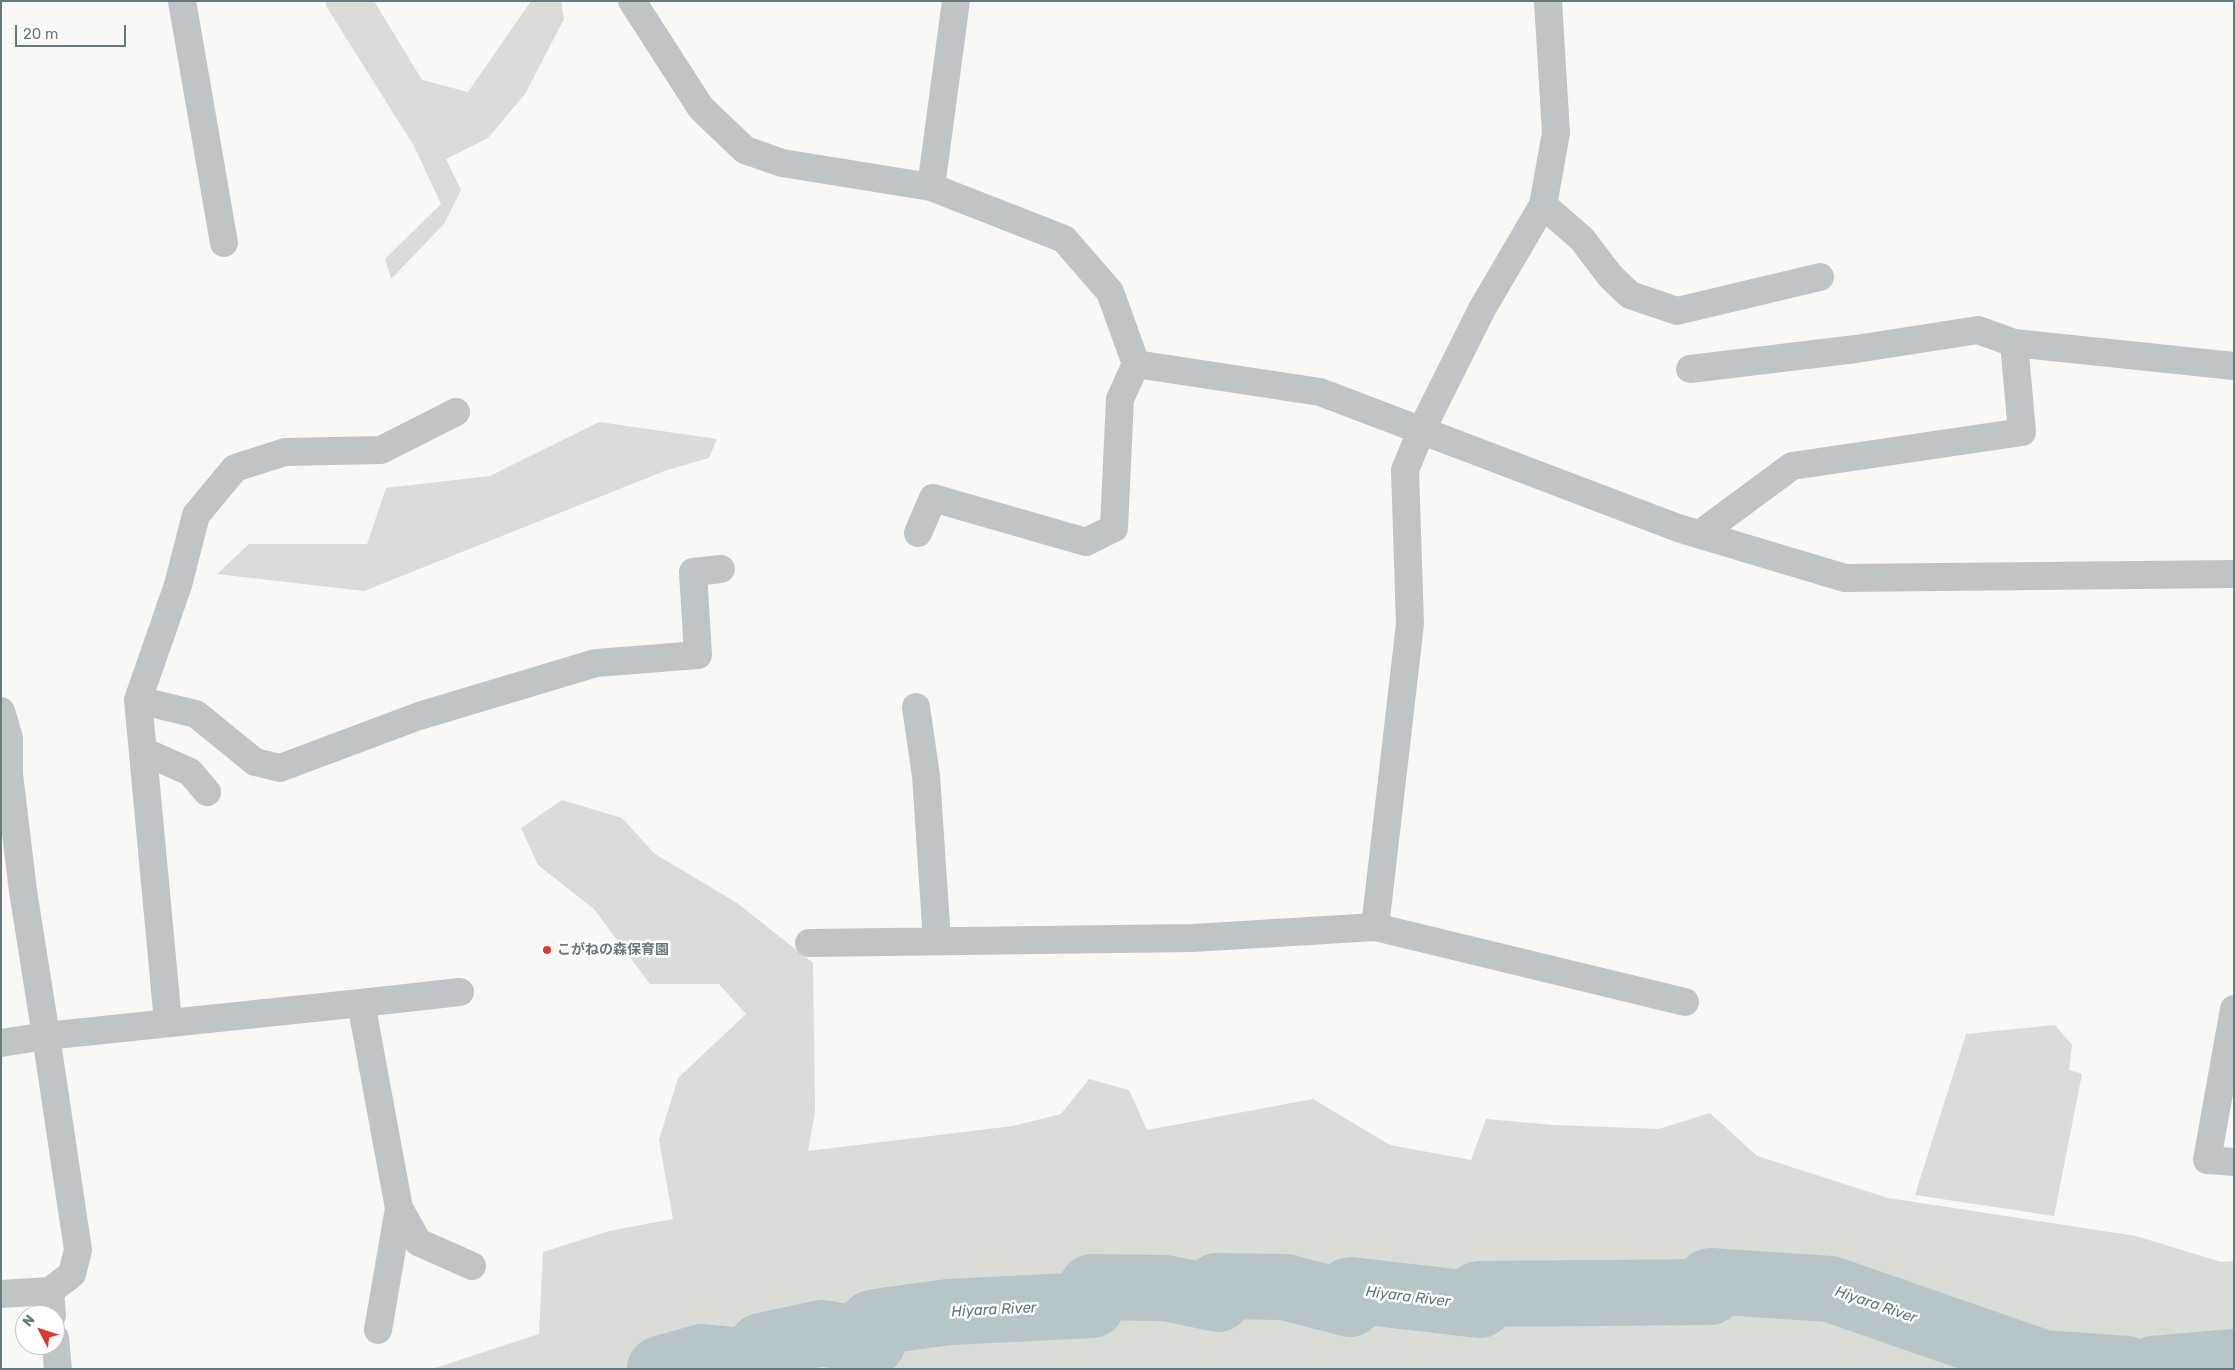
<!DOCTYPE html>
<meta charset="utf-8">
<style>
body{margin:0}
#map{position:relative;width:2235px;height:1370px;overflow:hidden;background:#f8f8f6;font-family:Rubik,sans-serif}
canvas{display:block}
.frame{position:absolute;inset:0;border:2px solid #65797f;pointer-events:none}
.north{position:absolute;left:15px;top:1305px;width:50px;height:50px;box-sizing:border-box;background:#fff;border:1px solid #c1c9cc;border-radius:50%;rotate:310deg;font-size:14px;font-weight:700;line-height:20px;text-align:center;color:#65797f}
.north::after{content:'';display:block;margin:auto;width:18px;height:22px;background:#db3a34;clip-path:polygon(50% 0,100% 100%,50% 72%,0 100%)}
.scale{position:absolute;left:15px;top:25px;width:111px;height:22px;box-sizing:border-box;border:2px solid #65797f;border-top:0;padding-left:6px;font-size:15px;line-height:18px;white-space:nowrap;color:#65797f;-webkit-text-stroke:4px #fff;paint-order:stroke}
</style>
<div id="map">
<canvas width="2235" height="1370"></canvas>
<div class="frame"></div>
<div class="north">N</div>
<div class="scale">20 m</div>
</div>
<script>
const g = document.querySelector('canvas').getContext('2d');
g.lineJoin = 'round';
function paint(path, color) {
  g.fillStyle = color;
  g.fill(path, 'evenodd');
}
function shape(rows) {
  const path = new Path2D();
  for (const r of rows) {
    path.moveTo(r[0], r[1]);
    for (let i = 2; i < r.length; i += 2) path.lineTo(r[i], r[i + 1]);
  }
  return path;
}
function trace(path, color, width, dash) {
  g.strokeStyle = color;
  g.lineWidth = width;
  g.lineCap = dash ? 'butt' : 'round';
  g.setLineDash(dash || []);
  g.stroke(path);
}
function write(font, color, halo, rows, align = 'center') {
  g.font = font + ' Rubik,"Noto Sans JP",sans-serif';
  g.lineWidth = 5;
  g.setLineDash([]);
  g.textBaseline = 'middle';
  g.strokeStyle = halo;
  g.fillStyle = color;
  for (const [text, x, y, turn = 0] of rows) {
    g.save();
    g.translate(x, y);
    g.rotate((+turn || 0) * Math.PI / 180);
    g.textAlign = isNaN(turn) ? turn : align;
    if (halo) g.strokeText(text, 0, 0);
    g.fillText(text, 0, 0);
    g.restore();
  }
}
paint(shape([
 [326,1,374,1,422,80,468,92,531,1,561,1,564,19,525,94,488,138,446,159,461,190,444,224,391,279,385,259,441,204,414,146,326,6],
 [599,422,717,439,709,458,667,470,364,591,217,574,249,544,367,544,386,488,490,476],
 [562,800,622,818,655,854,737,903,813,963,815,1111,808,1151,1013,1126,1061,1114,1089,1079,1129,1090,1147,1130,1313,1099,1390,1145,1471,1160,1486,1119,1554,1125,1659,1129,1710,1113,1757,1156,1888,1198,2136,1236,2221,1262,2234,1261,2234,1369,432,1369,539,1334,543,1252,609,1231,673,1219,659,1140,678,1078,746,1014,719,984,650,984,594,909,538,865,521,828],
 [2055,1025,2072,1045,2069,1070,2082,1074,2054,1216,1915,1195,1966,1034]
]), '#d9ddd5');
trace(shape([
 [660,1369,702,1357,765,1363,761,1346,822,1333,873,1342,872,1323,883,1321,949,1312,1092,1305,1092,1287,1166,1288,1218,1299,1217,1286,1285,1287,1350,1304,1350,1290,1480,1305,1479,1294,1710,1292,1710,1281,1830,1289,2043,1363,2126,1369],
 [2153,1369,2234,1362]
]), '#b6c5c7', 66);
trace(shape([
 [182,1,224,243],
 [632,1,701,108,745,150,782,163,931,187,1064,239,1110,292,1136,364,1320,392,1678,528,1845,578,2234,574],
 [931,187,956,1],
 [1543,205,1582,239,1611,277,1630,295,1677,311,1820,277],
 [1690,369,1856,349,1978,330,2014,343],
 [918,533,933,498,1086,542,1114,528,1120,399,1136,364],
 [1700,534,1792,466,2022,432,2014,343,2234,366],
 [138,700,196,714,255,762,280,768,419,716,596,663,698,655,693,572,721,569],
 [916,707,926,776,937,941],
 [1,711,9,738,9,774,23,891,46,1036,1,1043],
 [143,751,190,772,207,792],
 [1375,927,1685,1002],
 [809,943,1193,938,1375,927,1410,624,1405,470,1421,431,1482,309,1543,205,1556,133,1548,1],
 [361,1003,460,992],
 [2234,1009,2207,1160,2234,1162],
 [168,1022,138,700,178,585,196,515,235,468,285,452,381,450,456,412],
 [399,1208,418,1242,472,1266],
 [50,1291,52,1315],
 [1,1294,50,1291,72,1274,78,1250,46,1036,361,1003,399,1208,378,1330],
 [55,1338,58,1369]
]), '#bfc5c7', 28);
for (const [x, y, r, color] of [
 [547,950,5,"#db3a34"]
]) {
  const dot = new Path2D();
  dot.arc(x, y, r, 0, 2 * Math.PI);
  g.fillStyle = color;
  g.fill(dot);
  trace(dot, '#fff', 2);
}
write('bold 14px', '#65797f', '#fff', [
 ["こがねの森保育園",557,950]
], 'left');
write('italic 15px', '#607879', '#fff', [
 ["Hiyara River",1408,1297,7],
 ["Hiyara River",1876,1305,19],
 ["Hiyara River",994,1310,-3]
]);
</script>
